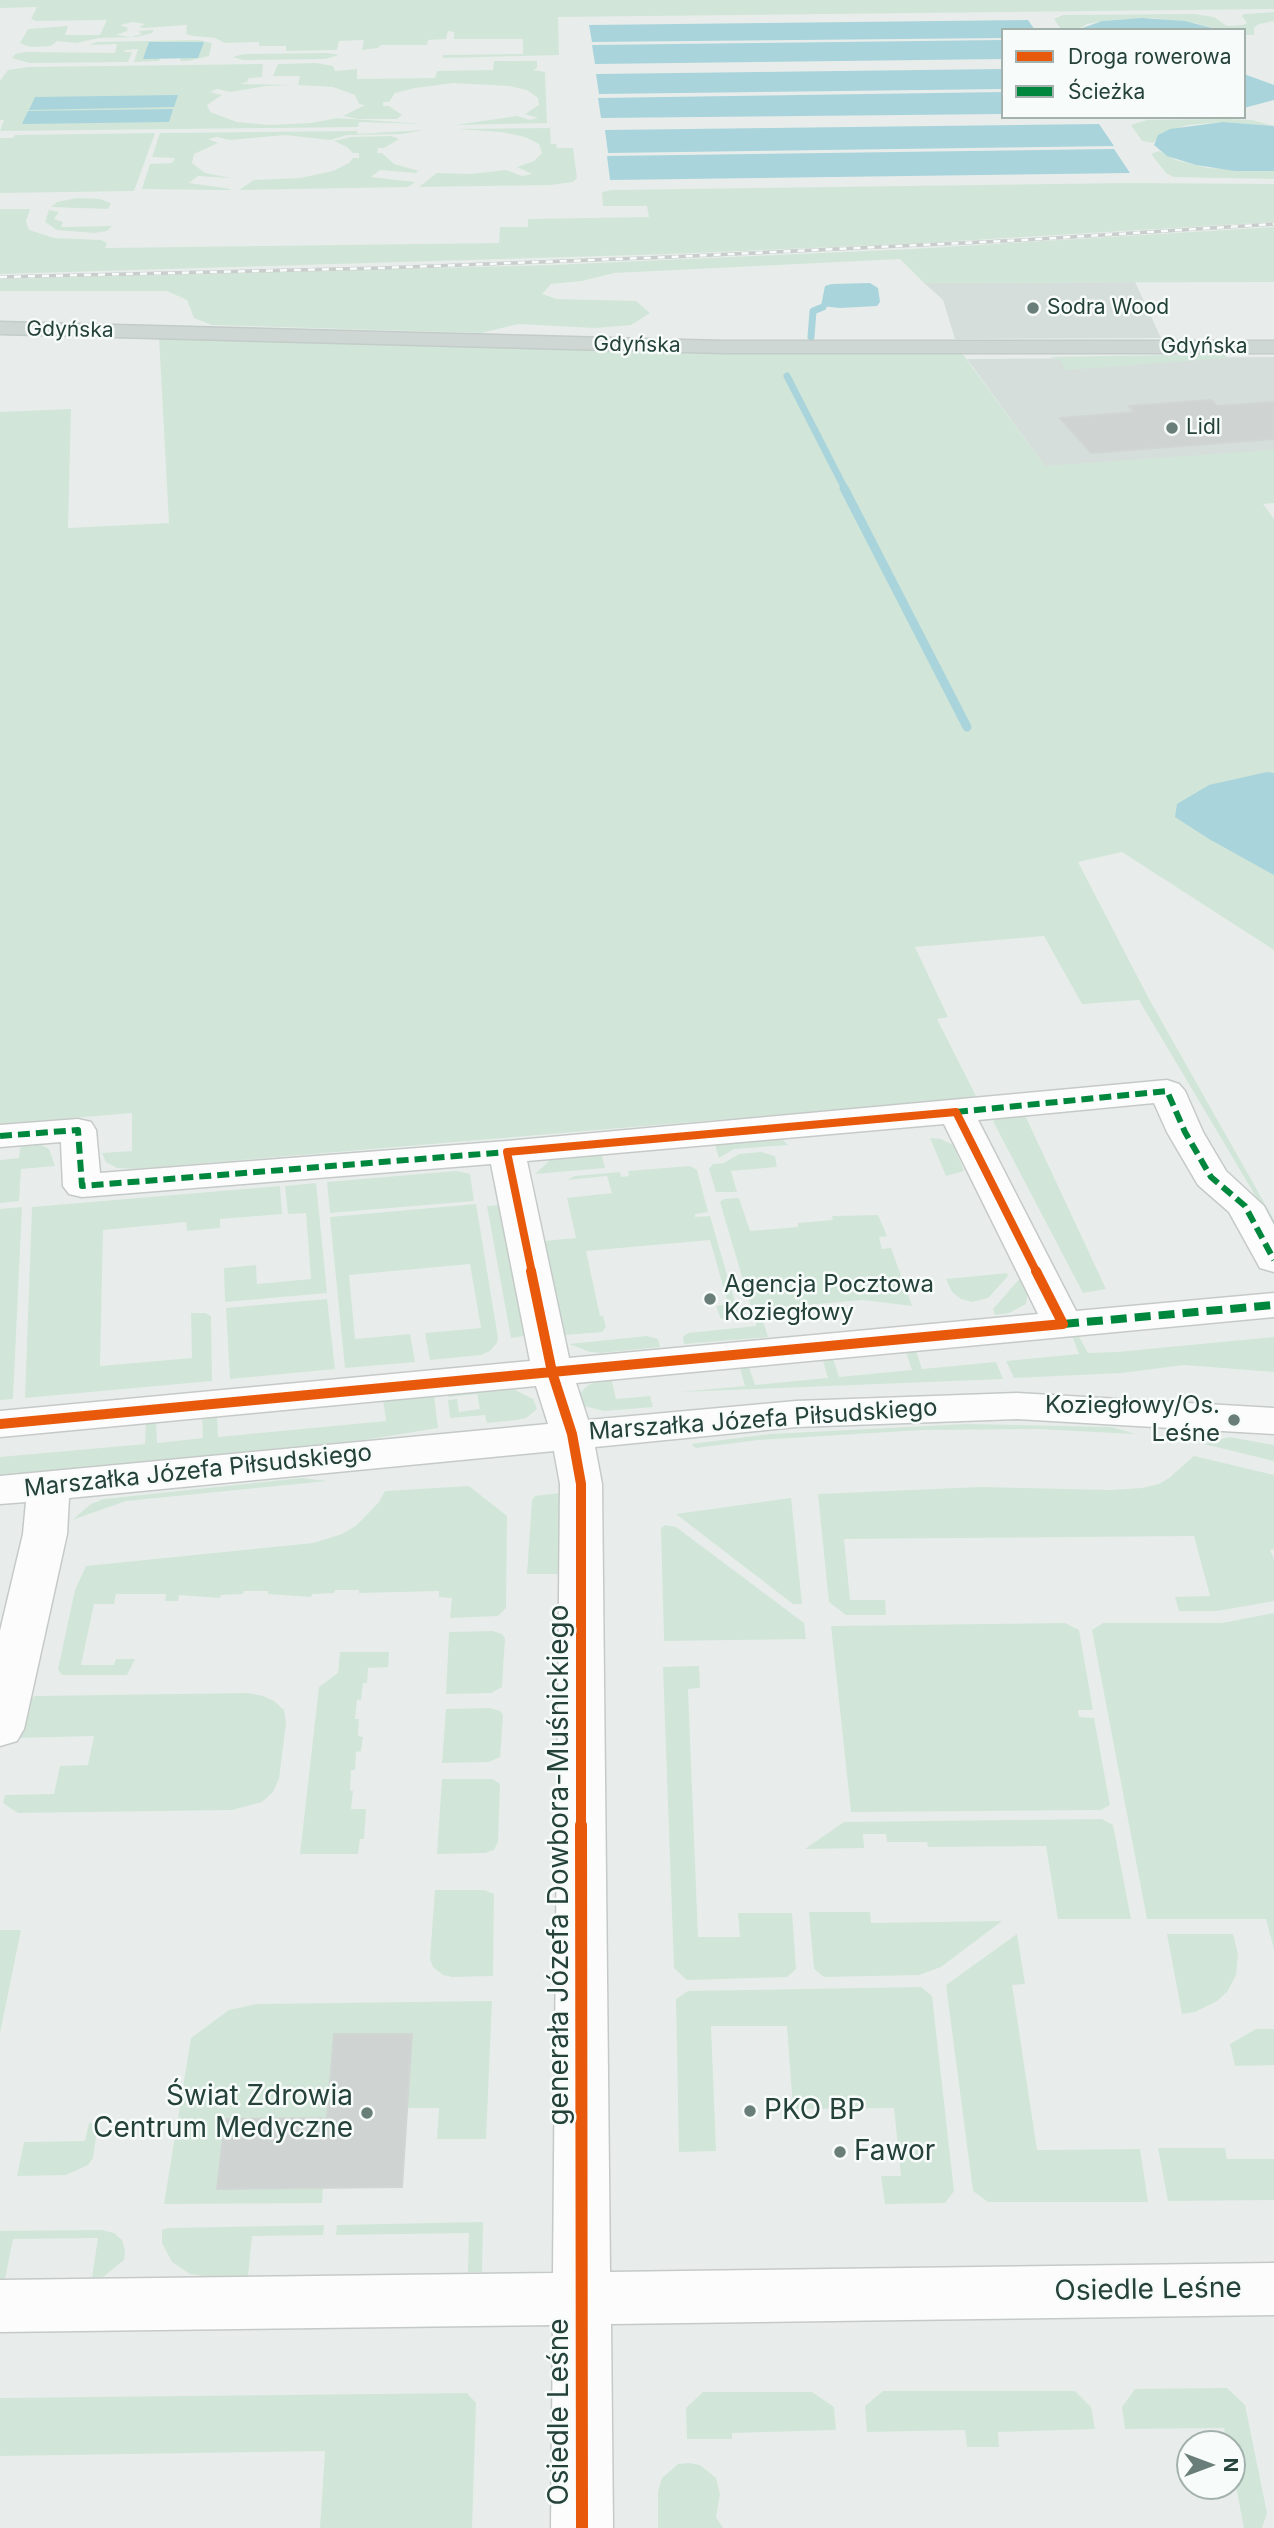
<!DOCTYPE html>
<meta charset="utf-8">
<style>
body{margin:0}
#map{position:relative;width:1274px;height:2528px;overflow:hidden;background:#e8edeb;font-family:Inter,sans-serif}
canvas{display:block}
.legend{position:absolute;left:1001px;top:28px;width:245px;height:91px;box-sizing:border-box;background:#f7fbf9;border:2px solid #a3b1ad;margin:0;padding:9px 12px;list-style:none;font-size:21px;color:#24423a}
.legend li{display:flex;align-items:center;gap:14px;height:35px}
.legend b{width:35px;border:2px solid #a3b1ad}
.north{position:absolute;left:1176px;top:2430px;width:70px;height:70px;box-sizing:border-box;background:#f7fbf9;border:2px solid #a3b1ad;border-radius:50%;rotate:90deg;font-size:19px;font-weight:700;line-height:28px;text-align:center;color:#24423a}
.north::after{content:'';display:block;margin:auto;width:24px;height:32px;background:#697e78;clip-path:polygon(50% 0,100% 100%,50% 72%,0 100%)}
</style>
<div id="map">
<canvas width="1274" height="2528"></canvas>
<ul class="legend">
<li><b style="height:9px;background:#e8590c"></b>Droga rowerowa</li>
<li><b style="height:9px;background:#00873e"></b>Ścieżka</li>
</ul>
<div class="north">N</div>
</div>
<script>
const g = document.querySelector('canvas').getContext('2d');
g.lineJoin = 'round';
function paint(path, color) {
  g.fillStyle = color;
  g.fill(path, 'evenodd');
}
function shape(rows) {
  const path = new Path2D();
  for (const r of rows) {
    path.moveTo(r[0], r[1]);
    for (let i = 2; i < r.length; i += 2) path.lineTo(r[i], r[i + 1]);
  }
  return path;
}
function trace(path, color, width, dash) {
  g.strokeStyle = color;
  g.lineWidth = width;
  g.lineCap = dash ? 'butt' : 'round';
  g.setLineDash(dash || []);
  g.stroke(path);
}
function write(font, color, halo, rows, align = 'center') {
  g.font = font + ' Inter,sans-serif';
  g.lineWidth = 5;
  g.setLineDash([]);
  g.textBaseline = 'middle';
  g.strokeStyle = halo;
  g.fillStyle = color;
  for (const [text, x, y, turn = 0] of rows) {
    g.save();
    g.translate(x, y);
    g.rotate((+turn || 0) * Math.PI / 180);
    g.textAlign = isNaN(turn) ? turn : align;
    if (halo) g.strokeText(text, 0, 0);
    g.fillText(text, 0, 0);
    g.restore();
  }
}
paint(shape([
 [1135,282,1161,338,955,339,943,300,924,283],
 [1274,357,1274,503,1074,506,967,359]
]), '#d6dedb');
paint(shape([
 [0,0,1274,0,1274,9,558,17,559,55,443,58,443,55,523,54,523,39,454,39,454,32,448,31,446,39,428,40,427,45,381,45,378,48,362,50,364,40,339,41,337,50,286,51,286,46,259,46,259,42,225,43,215,38,193,36,186,34,187,25,143,28,139,27,145,24,133,22,120,25,128,28,127,31,116,35,131,37,142,34,138,31,154,30,152,33,136,37,99,38,76,43,57,41,51,46,30,47,20,43,28,29,68,26,65,35,100,35,107,20,36,21,31,19,37,7,0,8],
 [1274,12,1274,21,1259,24,1254,28,1254,35,1244,35,1244,30,1220,30,1195,23,1153,18,1111,20,1087,24,1077,30,1062,30,1054,19,1063,15,1194,14,1214,17,1227,26,1243,25,1247,23,1242,16,1244,14],
 [198,40,212,43,209,56,187,61,180,61,181,58,198,58,143,58,160,58,159,61,134,62,138,49,125,50,124,52,132,52,128,62,29,63,12,58,15,54,26,52,115,53,117,44,89,45,97,42],
 [327,53,339,55,325,59,243,60,233,57,244,54],
 [494,61,537,61,537,68,533,70,545,72,547,123,456,125,517,116,530,120,538,118,525,114,539,105,538,98,527,90,509,86,453,83,415,88,395,93,389,102,383,102,383,106,389,106,402,115,397,119,358,119,343,116,365,105,359,104,355,95,333,87,298,85,300,76,273,76,278,64,316,63,333,66,335,71,357,69,357,79,435,78,437,71,493,70],
 [263,64,262,77,249,78,247,82,240,84,295,85,266,86,231,92,217,89,210,92,222,95,207,105,210,112,237,122,269,125,312,123,337,118,424,124,359,122,358,127,0,131,4,120,0,120,0,81,8,70,29,67],
 [1228,119,1252,120,1274,126,1223,122,1188,125,1163,132,1153,143,1142,141,1131,125,1147,120],
 [550,128,551,144,556,144,557,148,573,148,577,178,573,182,551,185,419,187,437,173,471,174,506,170,522,176,532,174,517,167,534,161,542,153,539,144,525,137,502,132,456,129],
 [424,130,402,134,347,135,330,140,285,135,230,140,217,137,208,139,218,143,194,154,192,163,205,173,231,178,198,176,189,183,231,189,229,190,142,189,150,164,172,163,175,158,152,157,160,133,357,131,358,134],
 [155,133,134,191,0,193,0,138,13,138,15,135],
 [391,136,399,139,384,148,378,148,377,153,382,153,394,164,419,171,416,173,380,170,371,177,415,182,408,187,239,190,254,180,300,178,333,171,349,163,353,158,359,158,359,153,353,153,347,147,334,141,351,137],
 [1159,151,1176,160,1208,168,1274,171,1274,179,1174,177,1166,173,1151,154],
 [1127,183,1274,184,1274,222,906,244,669,254,0,274,0,209,30,209,26,221,29,230,54,238,101,240,107,243,105,248,499,243,500,227,528,227,528,219,649,217,647,206,603,206,602,192,612,190],
 [77,198,100,199,111,203,108,209,51,207,57,202],
 [49,210,59,212,54,219,63,222,61,227,112,226,107,231,94,233,57,230,45,222],
 [1274,227,1274,282,924,283,900,259,614,273,582,281,551,284,542,294,557,299,636,301,650,313,631,325,595,328,518,324,481,333,212,325,194,318,187,300,167,291,0,291,0,279,552,265,912,249],
 [159,337,961,352,1045,466,1274,450,1274,503,1263,504,1274,519,1274,950,1122,852,1078,862,1149,999,1274,1220,1274,1227,1139,1000,1082,1004,1044,936,915,947,948,1017,937,1019,977,1098,135,1169,117,1168,106,1162,102,1153,132,1151,132,1113,0,1124,0,412,71,409,68,528,169,523],
 [1225,354,1227,358,1065,370,1061,360,1050,357],
 [1023,1111,1106,1289,1083,1293,994,1123,993,1119],
 [781,1138,788,1145,734,1149,719,1158,714,1141],
 [930,1138,941,1139,953,1145,964,1171,946,1176],
 [21,1141,38,1143,49,1149,55,1166,21,1169,19,1201,0,1203,0,1160,19,1158],
 [601,1151,605,1168,535,1174,551,1159],
 [761,1152,775,1156,777,1167,731,1171,737,1192,716,1192,709,1169,713,1164,724,1163,739,1154],
 [690,1166,697,1170,708,1212,695,1214,695,1217,710,1216,738,1313,729,1318,721,1319,716,1306,728,1304,710,1240,586,1251,600,1316,603,1316,606,1327,602,1332,565,1335,544,1241,576,1238,567,1198,612,1193,607,1176,567,1180,575,1176,620,1172,621,1177,629,1176,628,1171],
 [456,1171,470,1174,474,1201,330,1213,327,1182],
 [316,1183,327,1293,225,1302,224,1268,256,1265,257,1284,311,1279,306,1213,288,1214,285,1186],
 [280,1186,282,1214,220,1219,220,1228,187,1231,186,1222,103,1230,100,1366,192,1358,191,1313,205,1313,211,1316,212,1381,25,1398,32,1207],
 [739,1198,750,1231,798,1227,798,1223,833,1220,832,1216,878,1215,887,1236,879,1237,882,1249,891,1248,912,1306,863,1300,758,1309,750,1304,720,1202,724,1199],
 [476,1204,498,1338,497,1343,490,1351,481,1355,430,1360,425,1333,481,1328,470,1264,349,1275,355,1339,410,1334,415,1362,345,1368,330,1217],
 [499,1205,524,1336,511,1338,487,1206],
 [22,1207,13,1399,0,1400,0,1209],
 [1007,1273,1008,1276,988,1298,972,1302,961,1299,952,1292,946,1279],
 [1022,1276,1028,1289,1026,1304,1009,1313,995,1315,993,1309],
 [327,1299,335,1369,230,1379,226,1308],
 [762,1318,768,1337,684,1344,683,1337,688,1333,756,1326,756,1323],
 [1071,1333,1077,1333,1088,1353,1117,1352,1274,1337,1274,1372,1184,1365,1121,1373,1014,1378,1006,1361,1079,1354],
 [647,1336,658,1339,660,1347,601,1353,590,1352,569,1344],
 [915,1348,922,1369,996,1362,1003,1379,680,1392,745,1386,739,1365,748,1364,755,1385,828,1378,822,1357,832,1356,839,1377,912,1370,905,1349],
 [611,1377,616,1399,650,1396,653,1407,604,1411,584,1406,580,1400,581,1392,588,1385],
 [505,1388,515,1390,533,1399,537,1409,526,1418,517,1420,487,1423,485,1415,450,1418,448,1400,457,1399,459,1412,480,1409,477,1394,448,1397,447,1393],
 [434,1395,438,1428,364,1440,0,1476,0,1457,145,1444,146,1422,156,1421,157,1443,203,1438,202,1417,217,1415,218,1437,386,1421,383,1399],
 [967,1424,1112,1427,1135,1434,1037,1429,922,1430,758,1440,696,1448,691,1444,770,1434],
 [1229,1437,1274,1445,1274,1461,1204,1444],
 [1194,1456,1274,1475,1274,1549,1270,1550,1274,1559,1274,1601,1217,1611,1179,1611,1175,1597,1210,1596,1194,1536,844,1539,850,1600,885,1600,886,1615,846,1615,829,1602,818,1494,981,1487,1111,1490,1142,1488,1159,1484,1169,1478],
 [302,1478,327,1481,126,1501,72,1520,91,1504,104,1499],
 [469,1486,507,1516,506,1608,498,1616,450,1618,452,1598,439,1597,439,1591,359,1593,359,1590,335,1590,334,1593,312,1594,311,1597,268,1594,268,1591,244,1591,243,1594,221,1595,220,1598,179,1595,178,1601,165,1601,166,1594,116,1594,114,1604,94,1604,81,1665,114,1665,116,1659,135,1659,127,1675,62,1675,58,1669,75,1590,86,1566,313,1543,342,1534,357,1525,379,1502,385,1491],
 [560,1493,562,1574,527,1574,532,1500,535,1496],
 [791,1498,802,1604,793,1604,676,1514],
 [665,1525,676,1527,804,1623,806,1639,664,1641,661,1528],
 [1274,1613,1274,1949,1266,1919,1147,1919,1092,1630,1103,1623,1222,1623],
 [1065,1623,1079,1630,1093,1710,1078,1710,1079,1717,1094,1718,1110,1805,1101,1810,851,1812,831,1626],
 [493,1631,502,1634,505,1638,502,1687,491,1693,446,1694,449,1632],
 [340,1652,389,1652,388,1667,368,1668,367,1683,363,1683,361,1700,357,1700,355,1719,359,1719,358,1736,363,1737,361,1751,356,1752,355,1770,351,1770,350,1790,353,1791,351,1809,366,1809,364,1839,360,1839,358,1854,300,1854,319,1687,338,1673],
 [699,1666,700,1688,688,1689,698,1937,740,1937,738,1913,792,1913,796,1969,787,1977,687,1980,674,1968,663,1667],
 [248,1693,263,1696,274,1701,284,1710,286,1723,279,1779,273,1792,262,1802,232,1810,18,1813,3,1803,5,1795,54,1794,60,1766,88,1765,94,1736,18,1738,26,1702,35,1696],
 [490,1708,500,1711,503,1715,500,1757,489,1762,442,1763,446,1709],
 [442,1779,493,1779,500,1784,498,1842,494,1850,485,1853,437,1854],
 [1102,1819,1113,1825,1131,1919,1058,1919,1046,1846,928,1847,927,1842,887,1842,886,1834,863,1834,864,1848,805,1849,844,1822],
 [435,1890,484,1890,494,1894,493,1976,452,1977,443,1975,433,1967,430,1959],
 [809,1912,870,1912,871,1923,1002,1921,941,1967,919,1975,824,1977,814,1969],
 [0,1930,21,1930,0,2033],
 [1017,1934,1025,1984,1012,1985,1037,2150,1140,2149,1148,2202,988,2202,973,2191,946,1985],
 [1167,1934,1233,1934,1238,1954,1236,1975,1227,1992,1217,2001,1195,2012,1182,2014],
 [921,1987,932,1996,954,2191,945,2203,885,2204,881,2176,901,2176,894,2108,793,2109,787,2026,711,2026,716,2151,679,2152,676,1999,688,1991],
 [492,2001,486,2139,437,2139,439,2108,407,2108,412,2034,335,2034,327,2118,225,2119,217,2189,323,2188,322,2203,164,2204,191,2038,229,2010,257,2004],
 [1256,2029,1274,2029,1274,2065,1235,2066,1230,2044],
 [89,2123,98,2123,93,2158,88,2165,66,2175,17,2176,24,2142,85,2141],
 [1158,2148,1225,2148,1227,2159,1274,2159,1274,2200,1168,2201],
 [483,2222,482,2272,468,2272,469,2233,336,2235,337,2225],
 [324,2225,323,2235,252,2236,248,2276,202,2276,190,2274,172,2262,162,2243,162,2230,168,2228],
 [102,2230,114,2233,122,2240,125,2250,124,2260,103,2277,92,2278,98,2238,13,2239,5,2279,0,2279,0,2231],
 [1227,2388,1245,2405,1267,2513,1262,2528,1244,2528,1232,2465,1232,2444,1228,2444,1224,2428,1125,2429,1122,2407,1135,2389],
 [883,2391,1075,2391,1091,2407,1095,2429,998,2432,999,2447,967,2447,965,2430,867,2432,865,2406],
 [703,2392,812,2392,834,2407,836,2430,732,2433,732,2439,687,2439,686,2408],
 [467,2393,476,2403,472,2528,320,2528,325,2451,0,2456,0,2398],
 [689,2463,700,2465,716,2478,720,2494,716,2517,723,2528,658,2528,658,2491,662,2478,678,2464]
]), '#d1e6d8');
paint(shape([
 [1142,18,1185,21,1220,30,1077,30,1102,21],
 [1028,20,1035,30,1003,30,1003,38,592,42,589,25],
 [1003,40,1003,59,595,64,592,45],
 [149,42,204,42,198,58,143,59],
 [1003,69,1003,89,599,94,596,74],
 [1244,74,1274,85,1274,100,1244,108],
 [1003,92,1003,114,601,118,598,98],
 [178,95,174,107,29,110,35,97],
 [173,109,169,122,22,124,28,111],
 [1223,122,1274,126,1274,171,1235,171,1196,165,1167,156,1154,145,1158,135,1170,129],
 [1099,124,1114,146,608,153,605,130],
 [1114,149,1130,173,610,180,607,156],
 [870,283,878,288,880,302,877,306,840,308,821,306,825,286,832,284],
 [1267,772,1274,773,1274,875,1209,839,1175,817,1177,804,1209,785]
]), '#a9d4db');
trace(shape([
 [811,337,813,311,823,307],
 [787,376,845,489]
]), '#a9d4db', 7);
trace(shape([
 [844,488,967,727]
]), '#a9d4db', 9);
const building = shape([
 [1211,400,1217,406,1274,402,1274,439,1091,453,1060,418,1135,412,1129,406,1211,400],
 [334,2034,412,2034,402,2187,217,2189,225,2119,327,2118,334,2034]
]);
paint(building, '#cfd4d2');
trace(building, '#d1d6d4', 2);
const minor = shape([
 [1167,1080,1179,1084,1185,1091,1203,1132,1226,1171,1264,1206,1274,1225,1274,1272,1260,1268,1229,1212,1198,1185,1167,1132,1154,1103,978,1120,1076,1311,1274,1293,1274,1317,576,1383,588,1420,796,1401,1017,1393,1274,1408,1274,1434,1017,1419,796,1427,595,1447,602,1484,610,2272,1274,2263,1274,2315,611,2324,613,2528,551,2528,553,2325,0,2332,0,2280,553,2273,560,1484,554,1451,69,1498,67,1534,24,1729,17,1741,0,1746,0,1631,23,1534,26,1502,0,1504,0,1476,548,1424,536,1386,0,1437,0,1411,530,1361,491,1164,82,1197,69,1194,63,1186,61,1142,0,1147,0,1125,78,1119,91,1122,96,1130,100,1173,507,1141,1167,1080],
 [944,1124,1038,1314,569,1358,527,1161,944,1124]
]);
const major = shape([
 [0,322,723,341,1274,341,1274,353,723,353,0,334,0,322]
]);
trace(minor, '#c5cac8', 3);
trace(major, '#c3ccc9', 3);
paint(minor, '#fcfcfc');
paint(major, '#cfd7d5');
const rail = shape([
 [0,277,382,268,670,257,1024,240,1274,224]
]);
trace(rail, '#c9cdcc', 3.5);
trace(rail, '#f7fbf9', 2.5, [7]);
trace(shape([
 [956,1112,1167,1091,1185,1132,1211,1177,1245,1206,1274,1260],
 [0,1136,78,1130,82,1186,507,1152]
]), '#00873e', 6, [12, 6]);
trace(shape([
 [1063,1324,1274,1305]
]), '#00873e', 8, [16, 8]);
trace(shape([
 [532,1273,507,1152,956,1112,1037,1273]
]), '#e8590c', 8);
trace(shape([
 [531,1271,552,1372],
 [552,1372,572,1434,581,1484,581,1827],
 [552,1372,1063,1324,1036,1271],
 [0,1424,552,1372]
]), '#e8590c', 10);
trace(shape([
 [581,1825,582,2528]
]), '#e8590c', 12);
for (const [x, y, r, color] of [
 [1033,308,7,"#697e78"],
 [1172,428,7,"#697e78"],
 [710,1299,7,"#697e78"],
 [1234,1420,7,"#697e78"],
 [750,2111,7,"#697e78"],
 [367,2113,7,"#697e78"],
 [840,2152,7,"#697e78"]
]) {
  const dot = new Path2D();
  dot.arc(x, y, r, 0, 2 * Math.PI);
  g.fillStyle = color;
  g.fill(dot);
  trace(dot, '#f7fbf9', 2.5);
}
write('21px', '#24423a', '#f7fbf9', [
 ["Sodra Wood",1047,308],
 ["Lidl",1186,428]
], 'left');
write('21px', '#24423a', '#f7fbf9', [
 ["Gdyńska",70,330,1],
 ["Gdyńska",637,345,1],
 ["Gdyńska",1204,347]
]);
write('24px', '#24423a', '#f7fbf9', [
 ["Agencja Pocztowa",724,1285],
 ["Koziegłowy",724,1313],
 ["Koziegłowy/Os.",1220,1406,"right"],
 ["Leśne",1220,1434,"right"]
], 'left');
write('24px', '#24423a', '#f7fbf9', [
 ["Marszałka Józefa Piłsudskiego",763,1420,-4],
 ["Marszałka Józefa Piłsudskiego",198,1471,-6]
]);
write('28px', '#24423a', '#f7fbf9', [
 ["generała Józefa Dowbora-Muśnickiego",560,1865,-90],
 ["Osiedle Leśne",1148,2290,-1],
 ["Osiedle Leśne",560,2412,-90]
]);
write('28px', '#24423a', '#f7fbf9', [
 ["Świat Zdrowia",353,2097,"right"],
 ["Centrum Medyczne",353,2129,"right"],
 ["PKO BP",764,2111],
 ["Fawor",854,2152]
], 'left');
</script>
